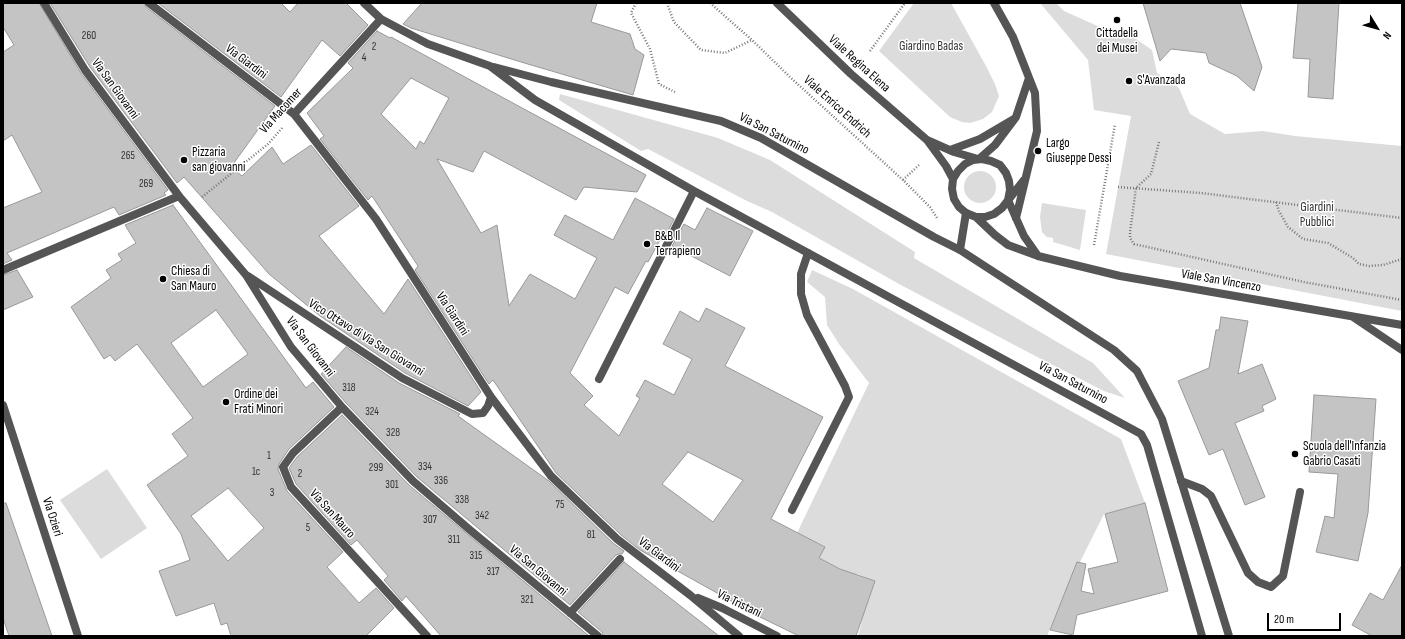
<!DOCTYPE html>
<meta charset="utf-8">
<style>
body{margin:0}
#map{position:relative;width:1405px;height:639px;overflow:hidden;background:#fff;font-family:"Sofia Sans Condensed",sans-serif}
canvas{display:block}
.frame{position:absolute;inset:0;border:4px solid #000;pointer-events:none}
.north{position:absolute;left:1357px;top:8px;width:40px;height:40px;-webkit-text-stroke:3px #fff;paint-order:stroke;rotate:127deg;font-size:11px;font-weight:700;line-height:16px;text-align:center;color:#000}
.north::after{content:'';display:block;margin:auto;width:14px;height:18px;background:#000;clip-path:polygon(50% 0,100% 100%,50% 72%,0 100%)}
.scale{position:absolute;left:1267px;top:613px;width:74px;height:18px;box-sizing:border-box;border:2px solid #000;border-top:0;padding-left:5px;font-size:12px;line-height:14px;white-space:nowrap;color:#000;-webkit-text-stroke:3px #fff;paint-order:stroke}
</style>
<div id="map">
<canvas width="1405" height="639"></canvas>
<div class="frame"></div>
<div class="north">N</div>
<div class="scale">20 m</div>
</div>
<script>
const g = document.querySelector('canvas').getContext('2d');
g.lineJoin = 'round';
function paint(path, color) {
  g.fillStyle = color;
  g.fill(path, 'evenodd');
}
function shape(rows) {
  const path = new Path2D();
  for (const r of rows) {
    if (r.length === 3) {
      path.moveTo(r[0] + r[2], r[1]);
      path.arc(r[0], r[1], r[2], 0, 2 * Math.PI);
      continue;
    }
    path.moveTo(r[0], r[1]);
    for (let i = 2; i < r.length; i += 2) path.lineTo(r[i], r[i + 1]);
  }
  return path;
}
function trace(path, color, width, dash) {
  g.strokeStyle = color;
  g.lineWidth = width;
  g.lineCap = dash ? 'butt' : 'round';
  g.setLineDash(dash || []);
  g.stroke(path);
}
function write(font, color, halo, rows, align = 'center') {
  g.font = font + ' "Sofia Sans Condensed",sans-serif';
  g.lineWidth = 3;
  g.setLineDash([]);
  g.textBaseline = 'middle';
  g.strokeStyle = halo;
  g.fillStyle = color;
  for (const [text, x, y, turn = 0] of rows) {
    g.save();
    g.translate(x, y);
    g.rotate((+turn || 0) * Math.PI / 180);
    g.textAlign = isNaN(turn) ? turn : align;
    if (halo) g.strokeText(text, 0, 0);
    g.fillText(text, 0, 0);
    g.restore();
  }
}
paint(shape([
 [914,3,951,3,986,66,995,84,999,96,992,112,983,119,970,123,962,122,950,117,879,51],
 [1040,3,1056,3,1064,11,1102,28,1136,39,1152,50,1157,73,1179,88,1190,114,1225,134,1263,131,1295,136,1402,146,1402,311,1106,254,1131,116,1094,110,1088,60],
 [560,94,718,138,770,160,915,252,914,258,1093,363,1125,398,1104,391,1041,359,899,284,772,212,747,201,648,149,641,151,559,100],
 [980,187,16],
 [1042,203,1086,210,1080,250,1053,242,1053,238,1047,237,1042,232,1040,217],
 [812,270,853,289,1121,439,1145,503,1104,514,1067,588,1047,636,858,636,862,621,853,618,857,604,866,607,875,581,857,574,855,576,819,558,824,546,797,533,869,383,839,344,827,325,825,297,807,282],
 [107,469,147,528,101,559,60,500]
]), '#dcdcdc');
const building = shape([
 [3,3,39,3,81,73,168,190,164,193,166,195,119,215,114,207,7,253,12,260,3,264,3,208,42,192,12,135,3,141,3,52,14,45,3,27,3,3],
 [50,3,144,3,146,7,275,106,231,167,242,176,272,147,283,164,311,145,359,206,319,236,384,314,408,279,481,392,468,406,405,373,320,316,269,274,184,177,177,183,90,67,50,3],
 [158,3,281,3,290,12,298,3,346,3,368,25,340,56,322,40,281,97,158,3],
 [422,3,597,3,591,22,630,34,635,49,644,55,633,95,521,62,411,28,403,24,422,3],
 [1143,3,1240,3,1262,67,1254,91,1237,76,1209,63,1206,53,1171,49,1160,61,1143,3],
 [1298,3,1339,3,1333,99,1308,97,1310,59,1293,58,1298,3],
 [377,31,390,38,391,37,646,175,637,192,584,187,576,200,484,151,473,172,437,159,481,233,497,225,509,306,530,274,575,299,597,258,554,235,565,215,613,240,635,198,674,219,663,241,660,240,648,262,646,261,628,294,615,287,570,373,593,396,584,405,619,436,640,398,636,396,645,380,674,395,692,359,663,344,680,311,699,322,706,308,745,328,725,366,823,417,771,519,825,547,819,558,840,569,875,581,856,636,799,636,760,617,640,550,621,535,556,473,493,380,489,384,415,270,418,266,372,196,368,200,320,139,324,136,307,113,353,68,348,63,377,31],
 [411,78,449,98,424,144,420,141,416,149,381,114,411,78],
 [688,452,743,480,713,522,662,484,688,452],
 [173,205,306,388,313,382,334,407,289,449,279,464,278,469,287,491,343,552,327,567,359,603,376,588,394,608,366,636,231,636,227,623,221,625,214,603,176,616,159,571,190,560,181,534,147,485,188,456,172,434,193,418,137,344,115,361,110,355,104,359,71,307,111,278,106,270,122,260,118,254,136,243,125,225,173,205],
 [216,310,248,354,203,387,171,343,216,310],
 [228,488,264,528,228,561,191,516,228,488],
 [707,208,753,231,730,276,672,246,684,224,695,230,707,208],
 [17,270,33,297,3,310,3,275,17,270],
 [1221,317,1248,321,1238,374,1262,364,1276,399,1262,406,1264,411,1235,423,1265,497,1245,505,1223,449,1209,455,1178,381,1209,368,1216,330,1219,330,1221,317],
 [346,347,399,383,460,414,458,416,549,481,613,543,624,551,622,554,619,554,616,555,570,605,417,477,346,403,321,374,346,347],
 [1314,395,1376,399,1368,513,1358,561,1316,552,1325,516,1334,518,1338,474,1309,472,1314,395],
 [342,415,409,485,589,636,441,636,406,596,402,601,384,580,388,576,357,540,351,545,296,484,289,468,297,457,342,415],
 [3,503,6,503,52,636,9,636,3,618,3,503],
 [1145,503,1168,591,1077,615,1073,635,1050,630,1077,562,1086,564,1081,591,1094,594,1088,569,1118,562,1105,514,1145,503],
 [624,562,719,636,603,636,602,632,578,612,624,562],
 [1402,565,1402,636,1372,636,1352,625,1370,593,1383,600,1402,565]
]);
paint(building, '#c4c4c4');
trace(building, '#999', 1);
trace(shape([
 [636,3,631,13,650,49,659,84,675,92],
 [667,3,674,22,701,50,725,53,752,40],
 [710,3,752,40,791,78,903,180,930,207,937,218],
 [870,51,905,3],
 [1159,142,1151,174,1136,188,1130,232,1130,238,1134,244,1304,282,1402,300],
 [903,180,919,165],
 [1118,187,1201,193,1402,218],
 [202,197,268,144,283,127],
 [1276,202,1279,211,1288,227,1303,239,1328,243,1353,258,1359,264,1369,266,1383,265,1402,259],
 [1094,245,1115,124]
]), '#777', 2.5, [1, 2]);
trace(shape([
 [1181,481,1202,489,1211,496,1248,573,1258,582,1271,587,1283,576,1300,492],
 [792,510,849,397,845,386,807,315,801,294,801,274,808,253]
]), '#555', 8);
trace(shape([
 [44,3,85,70,179,196,246,275,291,347,342,407,413,481,470,530,598,636],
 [149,3,294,114,376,219,491,397,551,476,617,539,690,595,739,636],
 [364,3,381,19,428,44,490,66,535,100,694,191,1141,434,1147,445,1202,636],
 [494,67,551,82,721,121,761,138,934,237,960,250,1114,350,1137,371,1162,419,1229,636],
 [294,114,381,19],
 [960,250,966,213],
 [3,270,179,196],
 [248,276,402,378,472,414,483,413,488,406,491,397],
 [599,379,694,191],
 [3,405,78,636],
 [342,407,293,453,283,467,291,487,427,636],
 [698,598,722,608,777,636],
 [570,613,620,559]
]), '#555', 8);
trace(shape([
 [777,3,851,74,927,140,946,166,953,179],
 [994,3,1013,37,1035,93,1037,131,1016,218],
 [927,140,954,152,978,159],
 [950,150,980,139,1014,119],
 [979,159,995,145,1016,117,1029,78],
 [1008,200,1010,190,1009,181,1006,173,1000,165,991,161,982,159,973,160,965,164,958,171,953,179,952,189,954,199,959,207,966,213,976,217,985,217,994,214,1002,208,1024,180],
 [1008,200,1024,236,1038,256],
 [976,217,995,235,1008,245,1038,256,1120,276,1402,325],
 [1353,317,1402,350]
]), '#555', 8);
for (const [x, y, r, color] of [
 [1117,20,4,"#000"],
 [1129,81,4,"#000"],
 [1038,151,4,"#000"],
 [184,160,4,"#000"],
 [647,244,4,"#000"],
 [163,279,4,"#000"],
 [226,402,4,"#000"],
 [1295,454,4,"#000"]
]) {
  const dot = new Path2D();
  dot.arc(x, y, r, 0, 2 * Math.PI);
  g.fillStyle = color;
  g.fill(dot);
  trace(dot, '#fff', 1.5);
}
write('11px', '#313131', null, [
 ["260",89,36],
 ["2",374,47],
 ["4",364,58],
 ["265",128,156],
 ["269",146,184],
 ["318",349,388],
 ["324",372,412],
 ["328",393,433],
 ["1",269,456],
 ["334",425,467],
 ["299",376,468],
 ["1c",256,472],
 ["2",300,474],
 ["336",441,481],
 ["301",392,485],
 ["3",272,493],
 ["338",462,500],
 ["75",560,505],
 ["342",482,516],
 ["307",430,520],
 ["5",308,528],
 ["81",591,535],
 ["311",454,540],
 ["315",476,556],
 ["317",493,572],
 ["321",527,600]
]);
write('13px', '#000', '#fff', [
 ["Cittadella",1117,34,"center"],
 ["dei Musei",1117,49,"center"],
 ["S'Avanzada",1137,81],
 ["Largo",1046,144],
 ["Giuseppe Dessì",1046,159],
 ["Pizzaria",192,153],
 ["san giovanni",192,168],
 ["B&B Il",655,237],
 ["Terrapieno",655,252],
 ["Chiesa di",171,272],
 ["San Mauro",171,287],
 ["Ordine dei",234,395],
 ["Frati Minori",234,410],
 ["Scuola dell'Infanzia",1303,447],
 ["Gabrio Casati",1303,462]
], 'left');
write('13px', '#333', '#fff', [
 ["Giardino Badas",931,47],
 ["Giardini",1317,208],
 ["Pubblici",1317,223]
]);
write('13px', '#000', '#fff', [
 ["Via Giardini",246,62,37],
 ["Viale Regina Elena",859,64,42],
 ["Via San Giovanni",115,89,54],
 ["Viale Enrico Endrich",837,107,42],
 ["Via Macomer",281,111,-48],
 ["Via San Saturnino",774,134,27],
 ["Viale San Vincenzo",1221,281,10],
 ["Via Giardini",452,314,57],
 ["Vico Ottavo di Via San Giovanni",366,338,32],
 ["Via San Giovanni",310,347,53],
 ["Via San Saturnino",1073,383,28],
 ["Via San Mauro",332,514,48],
 ["Via Ozieri",52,517,72],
 ["Via Giardini",659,555,37],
 ["Via San Giovanni",538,571,40],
 ["Via Tristani",739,604,26]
]);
</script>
